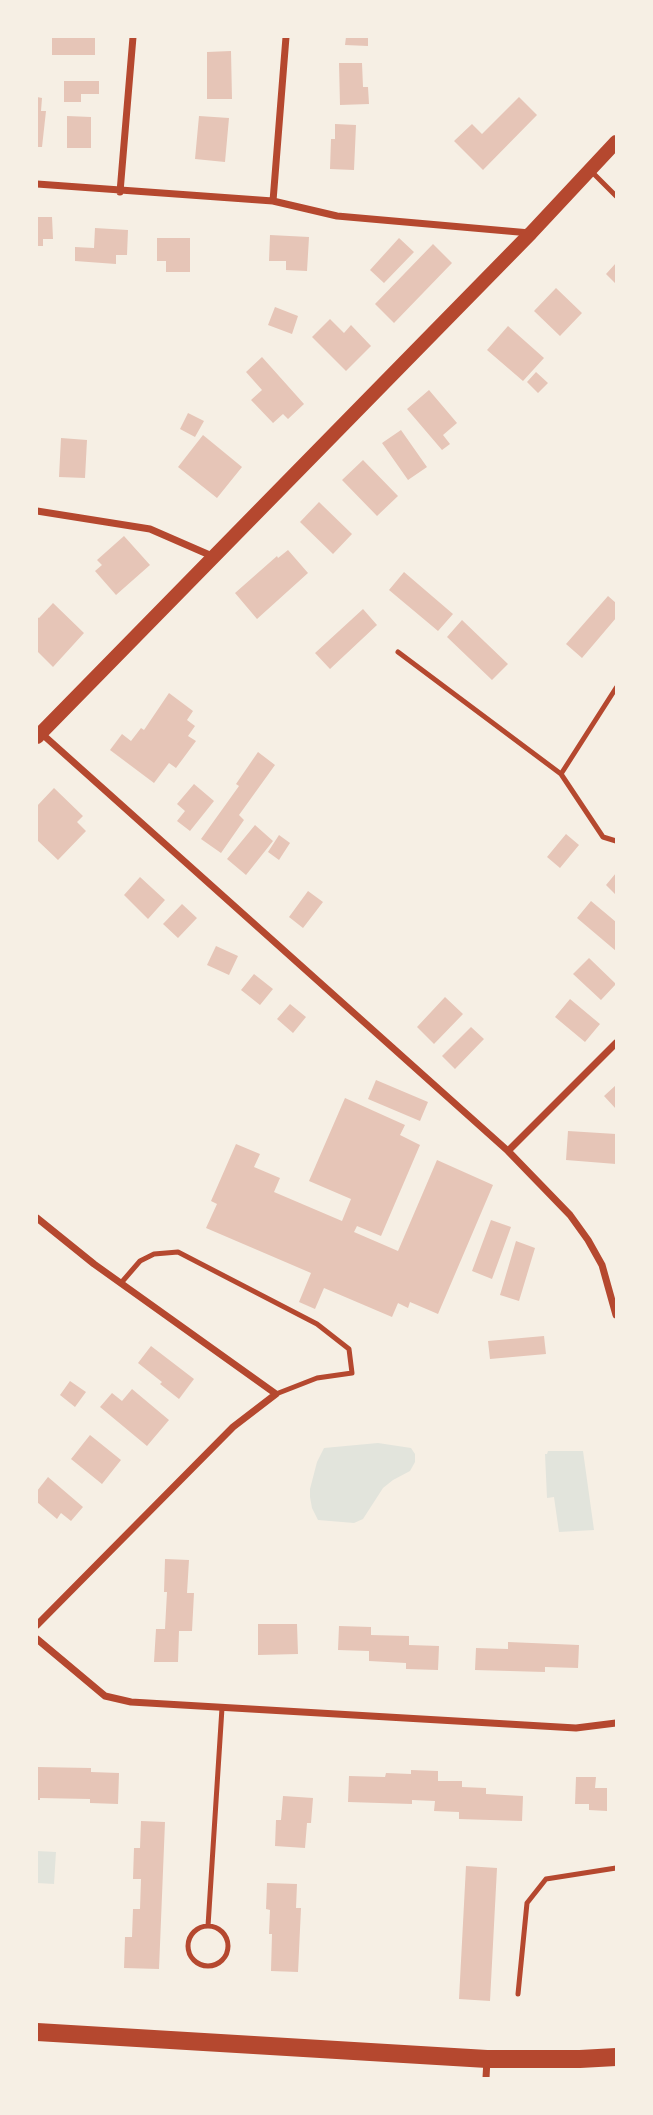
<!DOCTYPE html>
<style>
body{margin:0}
#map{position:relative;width:653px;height:2115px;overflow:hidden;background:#f6efe4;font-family:"Public Sans",sans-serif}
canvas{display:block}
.frame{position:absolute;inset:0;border:38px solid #f6efe4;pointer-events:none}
</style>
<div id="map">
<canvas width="653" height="2115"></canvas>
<div class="frame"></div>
</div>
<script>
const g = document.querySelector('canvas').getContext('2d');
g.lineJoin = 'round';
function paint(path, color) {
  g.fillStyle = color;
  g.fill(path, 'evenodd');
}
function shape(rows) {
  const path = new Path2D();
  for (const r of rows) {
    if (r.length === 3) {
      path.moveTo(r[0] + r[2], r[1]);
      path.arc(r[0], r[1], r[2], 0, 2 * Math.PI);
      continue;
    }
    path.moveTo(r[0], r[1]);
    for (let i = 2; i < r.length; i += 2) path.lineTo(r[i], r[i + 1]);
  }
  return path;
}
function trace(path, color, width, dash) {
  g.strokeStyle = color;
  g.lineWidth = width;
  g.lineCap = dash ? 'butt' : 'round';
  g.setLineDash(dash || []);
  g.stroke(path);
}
paint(shape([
 [378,1443,411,1448,415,1454,415,1462,410,1471,393,1480,383,1488,363,1519,354,1523,318,1520,312,1508,310,1497,310,1489,317,1462,324,1448],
 [548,1451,583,1451,594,1530,559,1532,554,1497,547,1498,545,1454,547,1454],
 [37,1851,56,1852,54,1884,37,1883]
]), '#e2e4dc');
paint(shape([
 [52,37,95,37,95,55,52,55],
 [346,37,368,37,368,46,345,45],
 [231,51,232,99,207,99,207,52],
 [339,63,362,63,363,87,368,87,369,104,340,105],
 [64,81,99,81,99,94,81,94,81,102,64,102],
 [37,97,42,98,41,111,46,111,42,147,37,147],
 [519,97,537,115,483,170,454,141,472,124,482,134],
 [67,116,91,117,91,148,67,148],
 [199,116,229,118,225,162,195,159],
 [335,124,356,125,354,170,330,169,331,139,335,139],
 [37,217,52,217,53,239,43,239,43,246,37,246],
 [95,228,128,230,127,255,116,255,116,264,75,261,75,247,94,248],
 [270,235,309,237,307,271,286,270,286,261,269,261],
 [157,238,190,238,190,272,166,272,166,261,157,261],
 [399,238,414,252,384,283,370,270],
 [433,244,452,263,394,323,375,304],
 [616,263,616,284,606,274],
 [556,288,582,313,560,336,534,311],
 [275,307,298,316,292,334,268,325],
 [330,319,344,333,351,325,371,346,346,371,312,337],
 [508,326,544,358,523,381,487,350],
 [262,357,304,404,288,419,283,414,273,423,251,400,262,390,246,372],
 [536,372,548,383,538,393,527,382],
 [429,390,457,423,443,435,450,444,442,450,407,409],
 [188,413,204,421,195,437,180,429],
 [401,430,427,467,408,480,382,443],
 [203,435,242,467,217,498,178,467],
 [61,438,87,440,85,478,59,477],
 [363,460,398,496,377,516,342,480],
 [319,502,352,534,333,554,300,522],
 [124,536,150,565,116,595,95,571,102,565,97,560],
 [288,550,308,573,257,619,235,593,277,556,278,558],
 [404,572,453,614,438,631,389,590],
 [608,596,616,603,616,618,582,658,566,644],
 [53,603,84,633,53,667,37,651,37,617,39,618],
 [363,609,377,625,330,669,315,653],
 [462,620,508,664,492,680,447,637],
 [169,693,193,711,187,720,195,726,188,736,196,741,176,768,169,763,154,783,110,750,122,734,131,741,141,728,144,730],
 [258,752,275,765,239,815,244,820,221,853,201,839,239,786,236,784],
 [194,784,214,801,190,831,177,821,185,811,177,804],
 [54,788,83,816,77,822,86,831,58,860,37,840,37,806],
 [255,825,273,841,246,875,227,859],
 [566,834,579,845,560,868,547,857],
 [279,835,290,843,279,860,268,852],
 [616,873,616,895,606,885],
 [140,877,165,900,148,919,124,895],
 [308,891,323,902,303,928,289,917],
 [591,901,616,922,616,951,577,918],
 [182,904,197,918,178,938,163,924],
 [216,946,238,956,229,975,207,965],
 [589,958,616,984,601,1000,573,974],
 [254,974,273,989,260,1005,241,990],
 [445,997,463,1014,434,1044,417,1027],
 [570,999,600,1024,585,1042,555,1017],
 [290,1004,306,1017,293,1033,277,1019],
 [471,1027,484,1039,455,1069,442,1056],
 [376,1080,428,1102,420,1121,368,1099],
 [616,1085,616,1109,604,1096],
 [345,1098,405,1125,400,1135,420,1145,381,1236,357,1226,354,1232,398,1251,437,1160,493,1185,438,1314,410,1302,408,1308,398,1303,392,1317,324,1288,315,1309,299,1302,311,1273,206,1228,217,1204,211,1201,236,1144,260,1154,254,1167,280,1178,274,1192,342,1221,351,1199,309,1181],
 [568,1131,616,1134,616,1164,566,1160],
 [491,1220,511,1227,492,1279,472,1271],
 [516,1241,535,1248,519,1301,500,1295],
 [544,1336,546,1354,490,1359,488,1341],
 [151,1346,194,1379,179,1399,160,1384,162,1382,138,1363],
 [70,1381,86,1392,75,1407,60,1395],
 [132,1389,169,1420,147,1446,100,1407,112,1393,122,1401],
 [90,1435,121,1460,102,1484,71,1459],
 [48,1477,83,1507,71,1521,61,1513,57,1519,37,1502,37,1491],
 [165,1559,189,1560,187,1593,194,1593,192,1631,179,1631,178,1662,154,1662,156,1629,165,1629,167,1592,164,1592],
 [258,1624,297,1624,298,1654,258,1655],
 [339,1626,371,1627,371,1635,409,1636,409,1645,439,1646,438,1670,406,1669,406,1663,369,1661,369,1651,338,1650],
 [508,1642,579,1645,578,1668,545,1667,545,1672,475,1670,476,1648,508,1649],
 [37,1767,91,1768,91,1772,119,1773,118,1804,90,1803,90,1799,40,1798,40,1800,37,1800],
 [411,1770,438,1771,438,1781,462,1781,462,1787,486,1788,486,1794,523,1796,522,1821,459,1819,459,1812,434,1811,435,1801,412,1800,412,1804,348,1802,349,1776,385,1777,386,1773,411,1774],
 [576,1777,596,1777,595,1788,607,1788,607,1811,589,1810,589,1804,575,1804],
 [283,1796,313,1798,311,1823,307,1823,305,1848,275,1846,276,1820,281,1820],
 [141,1821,165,1822,159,1969,124,1968,125,1937,132,1937,133,1909,140,1909,141,1879,133,1879,134,1848,140,1848],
 [466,1866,497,1868,490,2001,459,1999],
 [267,1883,297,1884,296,1908,301,1908,298,1972,271,1971,272,1934,269,1934,270,1910,266,1909]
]), '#e6c5b7');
trace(shape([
 [590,170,616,196],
 [398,652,561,774],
 [616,688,561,774,603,837,616,841],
 [121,1283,140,1261,154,1254,178,1252,317,1324,349,1349,352,1373,317,1378,276,1394],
 [208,1926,222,1708],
 [208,1946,20],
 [518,1994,527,1903,546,1879,616,1868]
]), '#b5482f', 5);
trace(shape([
 [37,184,273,201,337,216,530,233],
 [120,192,133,37],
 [273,201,286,37],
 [37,511,150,529,212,556],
 [41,733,508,1151,570,1215,588,1240,602,1265,616,1315],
 [508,1151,616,1043],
 [37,1218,94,1264,276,1394,233,1427,37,1625],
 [37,1639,105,1696,131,1702,576,1728,616,1723],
 [486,2078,487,2059]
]), '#b5482f', 7);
trace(shape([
 [37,737,531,233,616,142]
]), '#b5482f', 14);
trace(shape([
 [37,2032,487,2059,580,2059,616,2057]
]), '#b5482f', 18);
</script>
